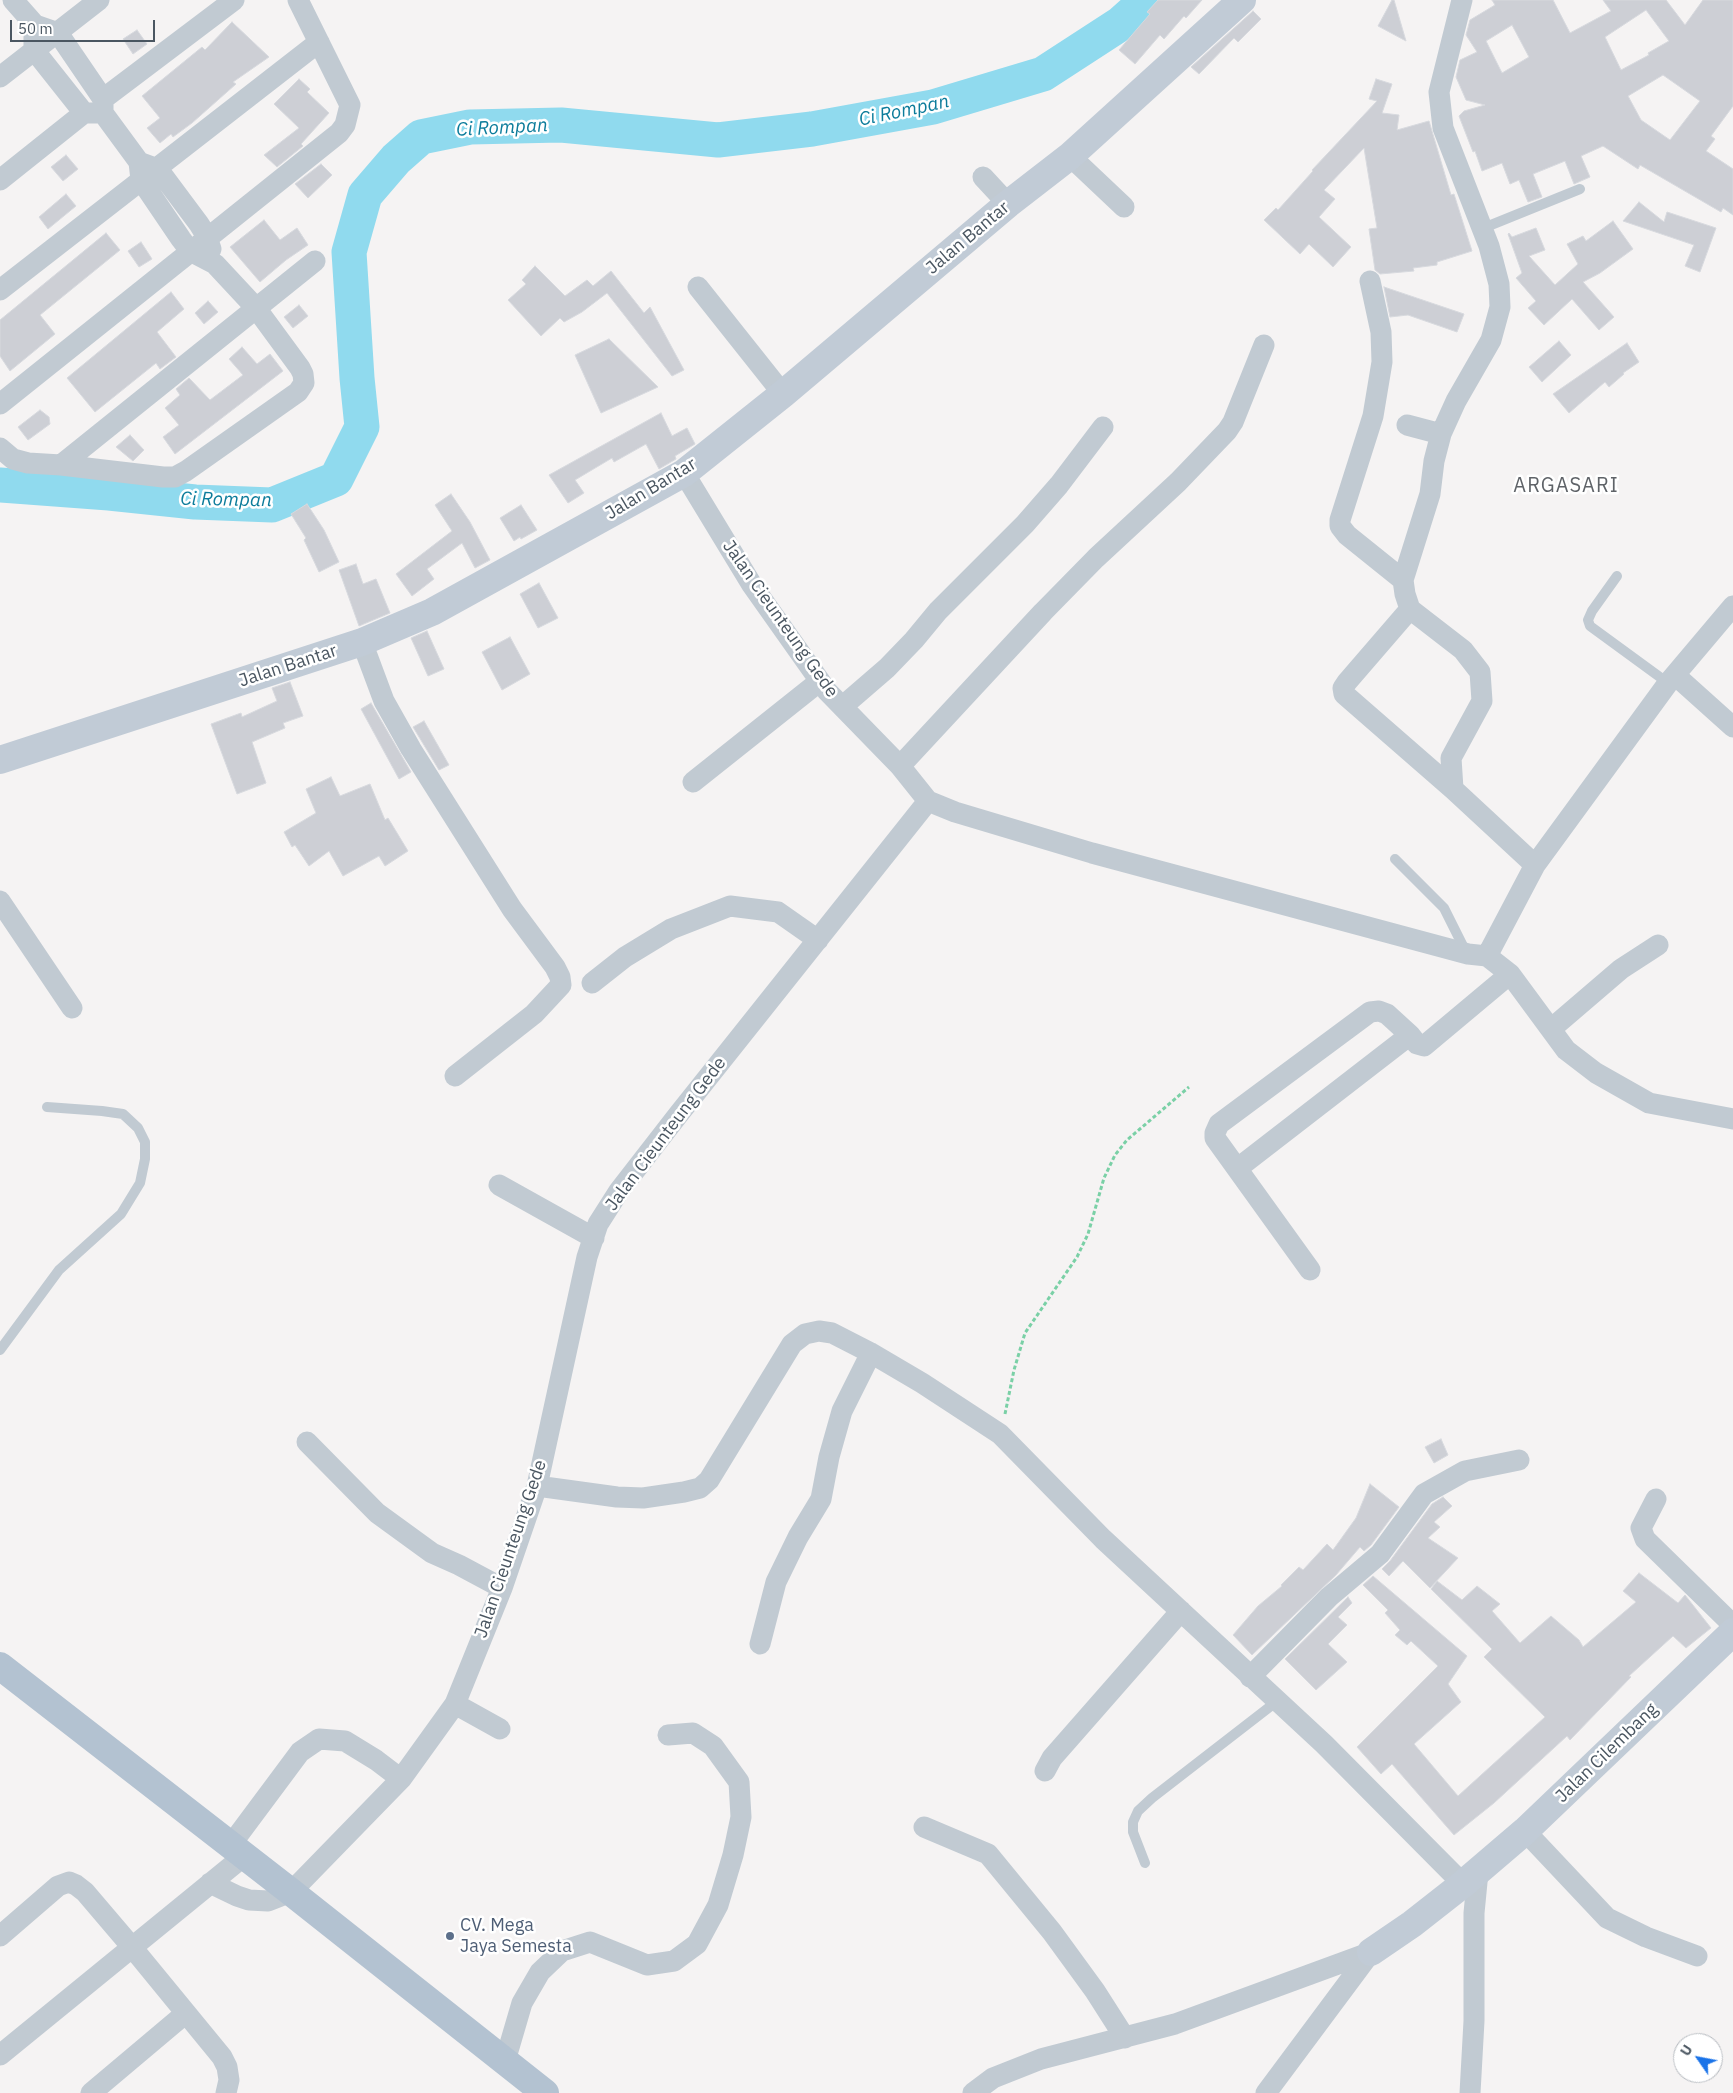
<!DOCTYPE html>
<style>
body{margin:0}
#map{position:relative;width:1733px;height:2093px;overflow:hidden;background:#f5f3f3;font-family:"IBM Plex Sans",sans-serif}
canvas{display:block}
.north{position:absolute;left:1673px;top:2033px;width:50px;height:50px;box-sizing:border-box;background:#fff;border:1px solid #b7bbc0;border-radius:50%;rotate:303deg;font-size:14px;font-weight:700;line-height:20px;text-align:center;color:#4a5661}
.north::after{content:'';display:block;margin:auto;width:18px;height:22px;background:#1a73e8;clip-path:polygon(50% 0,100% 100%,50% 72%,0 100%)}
.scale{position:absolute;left:10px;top:20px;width:145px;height:22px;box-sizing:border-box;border:2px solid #4a5661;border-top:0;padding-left:6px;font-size:15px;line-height:18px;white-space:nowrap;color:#4a5661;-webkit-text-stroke:4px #fff;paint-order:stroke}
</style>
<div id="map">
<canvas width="1733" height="2093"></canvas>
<div class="north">U</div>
<div class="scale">50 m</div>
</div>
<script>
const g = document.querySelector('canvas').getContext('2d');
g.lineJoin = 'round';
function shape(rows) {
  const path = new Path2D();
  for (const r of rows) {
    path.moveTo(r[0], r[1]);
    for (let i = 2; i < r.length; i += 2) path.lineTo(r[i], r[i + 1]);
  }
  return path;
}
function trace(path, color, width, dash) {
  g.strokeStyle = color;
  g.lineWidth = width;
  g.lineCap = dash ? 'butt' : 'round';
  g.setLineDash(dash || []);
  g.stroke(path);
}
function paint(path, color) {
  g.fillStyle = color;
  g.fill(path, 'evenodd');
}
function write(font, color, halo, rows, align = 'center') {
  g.font = font + ' "IBM Plex Sans",sans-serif';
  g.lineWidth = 5;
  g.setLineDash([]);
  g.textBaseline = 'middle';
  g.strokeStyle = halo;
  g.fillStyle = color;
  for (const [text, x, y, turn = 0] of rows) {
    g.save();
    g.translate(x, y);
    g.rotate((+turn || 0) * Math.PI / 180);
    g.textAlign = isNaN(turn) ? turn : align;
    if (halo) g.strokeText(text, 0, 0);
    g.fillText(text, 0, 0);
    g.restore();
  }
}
trace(shape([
 [0,485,109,493,195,502,272,505,336,479,362,427,357,378,349,252,365,195,396,159,421,137,470,127,561,125,718,140,812,129,933,107,1043,74,1120,24,1147,0]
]), '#90daee', 35);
const building = shape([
 [1158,0,1202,0,1186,18,1184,16,1164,39,1160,35,1135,64,1119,50,1150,14,1147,12,1158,0],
 [1392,0,1394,0,1406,41,1378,26,1392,0],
 [1492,0,1553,0,1570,33,1611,11,1603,0,1666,0,1685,25,1703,0,1733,0,1733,106,1711,136,1715,139,1706,151,1733,169,1733,215,1723,208,1721,212,1640,165,1638,169,1603,146,1581,156,1590,177,1574,184,1565,161,1533,174,1542,197,1528,202,1519,180,1510,184,1502,163,1482,171,1475,151,1473,152,1459,116,1464,111,1485,105,1466,100,1456,77,1460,60,1477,52,1466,35,1470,20,1495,5,1492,0],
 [1646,10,1669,41,1648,53,1649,55,1621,70,1605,37,1646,10],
 [1512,25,1529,57,1502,73,1486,41,1512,25],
 [1663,75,1700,101,1670,140,1641,120,1628,96,1663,75],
 [1253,11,1261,19,1238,42,1234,38,1199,74,1191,67,1253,11],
 [232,22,269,57,233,82,236,84,192,123,173,137,171,134,160,143,147,128,160,118,142,96,202,47,205,50,232,22],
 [137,30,147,44,133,54,123,39,137,30],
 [299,79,310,89,307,92,329,113,301,144,303,146,277,167,264,155,299,128,274,104,299,79],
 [1376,79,1392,84,1382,113,1399,115,1397,130,1429,121,1451,195,1454,194,1472,251,1437,262,1437,265,1413,268,1414,271,1380,274,1375,270,1369,229,1377,228,1364,148,1324,190,1335,199,1319,217,1351,247,1333,267,1309,244,1300,254,1264,220,1276,208,1278,210,1313,171,1312,170,1377,101,1369,99,1376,79],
 [66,155,78,169,63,181,51,167,66,155],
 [321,164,332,175,308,198,295,184,321,164],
 [66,194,76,206,48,229,39,217,66,194],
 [1639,202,1664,222,1667,212,1716,228,1700,272,1685,266,1694,245,1623,221,1639,202],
 [264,220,280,240,297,228,308,245,286,260,260,282,230,247,264,220],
 [1613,221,1633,249,1600,273,1583,282,1614,317,1599,330,1572,299,1544,325,1528,308,1536,301,1516,278,1522,273,1508,234,1509,233,1512,237,1536,228,1545,250,1529,256,1555,285,1578,264,1567,244,1583,236,1586,241,1613,221],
 [106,233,120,250,40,315,55,334,10,371,0,356,0,320,106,233],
 [141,242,152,259,139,267,128,251,141,242],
 [535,266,565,296,587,280,593,286,611,271,644,313,650,307,684,370,672,376,607,293,582,312,564,322,560,318,541,336,508,300,526,284,522,280,535,266],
 [1384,287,1464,314,1457,332,1408,315,1390,317,1384,287],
 [171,292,184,309,157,332,176,357,160,369,156,363,95,412,67,378,171,292],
 [208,301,218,312,204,324,195,313,208,301],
 [299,305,308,316,293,328,284,317,299,305],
 [609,339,658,387,601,413,575,355,609,339],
 [1559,341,1571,355,1542,382,1529,367,1559,341],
 [1627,343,1639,362,1623,373,1624,374,1609,387,1605,382,1569,413,1553,394,1627,343],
 [242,347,257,364,270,354,283,371,175,454,163,437,179,425,165,408,180,395,176,389,189,378,210,400,243,375,229,359,242,347],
 [40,410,49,417,50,424,28,440,18,427,40,410],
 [661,413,672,436,687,428,695,444,675,456,676,459,659,469,646,444,614,462,612,458,575,480,584,493,568,503,549,475,661,413],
 [130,435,144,450,133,461,116,447,130,435],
 [451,494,470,522,490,560,475,568,462,543,427,569,434,579,412,596,396,574,452,531,435,505,451,494],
 [307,504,324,530,339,562,319,572,304,540,306,538,291,514,307,504],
 [521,505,537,530,521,539,520,537,514,541,500,518,521,505],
 [356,564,363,584,376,579,390,613,359,626,339,570,356,564],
 [539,583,558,618,538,628,520,594,539,583],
 [427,631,444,669,428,676,411,638,427,631],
 [510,637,530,674,502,690,482,652,510,637],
 [290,682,303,716,283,723,285,728,252,742,266,783,237,794,211,724,241,713,242,717,277,701,272,688,290,682],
 [371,703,411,772,399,779,361,709,371,703],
 [424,721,449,765,439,770,413,727,424,721],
 [331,777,340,796,370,784,385,820,388,818,408,851,385,866,379,856,343,876,329,851,309,866,295,845,292,847,284,832,316,813,306,789,331,777],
 [1441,1439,1448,1455,1434,1463,1425,1447,1441,1439],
 [1370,1484,1399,1507,1371,1545,1364,1551,1360,1547,1336,1575,1252,1655,1233,1635,1258,1606,1282,1586,1281,1585,1299,1567,1303,1570,1327,1544,1333,1550,1356,1518,1370,1484],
 [1443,1497,1452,1506,1434,1522,1440,1527,1428,1538,1458,1558,1430,1588,1403,1561,1389,1576,1382,1569,1390,1561,1432,1504,1443,1497],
 [1639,1573,1678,1603,1685,1595,1711,1628,1686,1648,1673,1636,1629,1676,1631,1677,1570,1740,1567,1736,1494,1803,1454,1835,1392,1764,1381,1774,1357,1747,1438,1666,1411,1641,1407,1645,1395,1635,1400,1630,1385,1613,1388,1610,1363,1585,1373,1576,1467,1656,1448,1684,1461,1702,1414,1744,1458,1796,1545,1717,1484,1657,1492,1649,1431,1589,1437,1581,1462,1600,1477,1586,1500,1604,1492,1611,1520,1643,1551,1616,1579,1640,1583,1647,1636,1602,1623,1591,1639,1573],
 [1348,1597,1352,1603,1338,1617,1347,1625,1328,1644,1347,1662,1316,1690,1285,1659,1348,1597]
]);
paint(building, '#cdcfd5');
trace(building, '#d7d9de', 1);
trace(shape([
 [1005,1414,1014,1370,1025,1333,1077,1257,1088,1234,1104,1178,1115,1155,1127,1140,1189,1087]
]), '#7ad0a6', 3, [4, 2.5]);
trace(shape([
 [1481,229,1580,189],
 [1617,576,1592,611,1588,620,1590,626,1668,683],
 [1395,859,1444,908,1467,954],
 [0,1350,59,1270,121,1214,140,1183,145,1159,145,1142,138,1128,123,1114,102,1111,47,1107],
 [1145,1863,1133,1832,1133,1822,1138,1811,1152,1798,1276,1702]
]), '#c1cad2', 10);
trace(shape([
 [13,0,35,25,58,33,103,99,103,113,139,162,158,169,199,224,207,237,211,249],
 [1462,0,1439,92,1443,128,1489,246,1499,284,1500,307,1491,340,1456,401,1441,434,1434,461,1430,494,1403,580,1405,594,1410,609,1463,650,1480,672,1482,701,1451,758,1453,789,1535,865],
 [34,37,34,50,84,113,103,113],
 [0,77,99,0],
 [103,99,234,0],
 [1070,156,1124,207],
 [983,177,1008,204],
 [0,180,84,113],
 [1370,281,1381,332,1382,362,1373,416,1340,520,1340,526,1347,535,1403,580],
 [698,287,783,394],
 [0,290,319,42],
 [0,404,339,133,345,125,350,105,298,0],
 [1407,425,1441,434],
 [0,448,13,459,28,463,61,465,163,477,175,477,186,471,298,392,304,383,303,374,300,368,256,308,215,264,190,251,181,239,141,180,139,162],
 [61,465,315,261],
 [684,473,752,585,827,691,900,766,928,801,955,812,1092,853,1468,954,1487,956,1510,974,1566,1050,1596,1073,1649,1103,1733,1119],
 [1410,609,1347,682,1343,688,1344,694,1453,789],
 [362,642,384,701,411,749,512,909,555,967,560,977,561,985,534,1014,455,1076],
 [1675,675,1733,727],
 [843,706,887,668,914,640,938,611,1025,524,1059,485,1103,427],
 [900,766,1043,612,1096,558,1178,482,1227,431,1233,422,1264,345],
 [693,782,820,681],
 [0,901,72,1008],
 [1487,956,1535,865,1668,683,1733,606],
 [592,983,625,957,671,929,730,906,778,912,818,940],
 [1551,1029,1621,969,1658,945],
 [1238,1168,1410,1035],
 [499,1185,594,1238],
 [1310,1270,1215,1138,1215,1133,1219,1124,1370,1012,1379,1011,1387,1014,1410,1035,1417,1044,1424,1046,1510,974],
 [307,1442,377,1513,432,1553,459,1565,502,1588],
 [537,1486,617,1497,643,1498,684,1492,700,1488,709,1480,792,1344,805,1334,819,1331,832,1333,871,1353,922,1383,1000,1434,1103,1539,1324,1744,1463,1884],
 [1656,1499,1641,1528,1645,1539,1733,1625],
 [760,1644,776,1582,798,1537,821,1499,829,1457,842,1411,871,1353],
 [1250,1677,1329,1597,1380,1554,1424,1494,1465,1471,1519,1460],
 [455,1704,500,1729],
 [1045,1771,1052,1758,1181,1611],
 [924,1827,988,1854,1052,1932,1095,1991,1125,2038],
 [1525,1831,1607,1918,1646,1937,1697,1956],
 [230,1846,300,1752,319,1739,345,1741,376,1760,401,1779],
 [210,1883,237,1896,249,1900,268,1901,291,1892,401,1779,455,1704,502,1588,537,1486,587,1257,598,1224,619,1191,678,1115,928,801],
 [0,1936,58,1886,69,1882,76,1885,85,1892,131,1946,222,2057,227,2067,229,2080,226,2093],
 [0,2055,244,1856],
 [505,2061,522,2003,540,1972,562,1951,590,1942,647,1965,674,1961,697,1944,718,1905,733,1855,741,1817,739,1782,713,1746,693,1733,668,1735],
 [91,2093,186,2013],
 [973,2093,993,2078,1041,2059,1175,2024,1371,1952],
 [1266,2093,1371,1952],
 [1470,2093,1474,2021,1474,1913,1478,1872]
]), '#c1cad2', 21);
trace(shape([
 [0,760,362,642,432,612,684,473,783,394,1008,204,1070,156,1242,0],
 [1371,1952,1412,1924,1463,1884,1525,1831,1733,1632]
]), '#c1cbd6', 28);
trace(shape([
 [0,1666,291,1892,545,2093]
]), '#b3c2d1', 28);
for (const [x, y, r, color] of [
 [450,1936,5,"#5c6f8a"]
]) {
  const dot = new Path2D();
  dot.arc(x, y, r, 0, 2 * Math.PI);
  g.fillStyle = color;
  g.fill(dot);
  trace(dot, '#fff', 2);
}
write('18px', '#4a5661', '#fff', [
 ["Jalan Bantar",968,238,-40],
 ["Jalan Bantar",651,489,-31],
 ["Jalan Cieunteung Gede",780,619,55],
 ["Jalan Bantar",288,666,-18],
 ["Jalan Cieunteung Gede",666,1134,-53],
 ["Jalan Cieunteung Gede",511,1549,-71],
 ["Jalan Cilembang",1607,1753,-44]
]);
write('18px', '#4e5e75', '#fff', [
 ["CV. Mega",460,1926],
 ["Jaya Semesta",460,1947]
], 'left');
write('italic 19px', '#0c7c9b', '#fff', [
 ["Ci Rompan",904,111,-12],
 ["Ci Rompan",502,128,-3],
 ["Ci Rompan",226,500,1]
]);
g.letterSpacing = '1px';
write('20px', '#5f6368', '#fff', [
 ["ARGASARI",1566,486]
]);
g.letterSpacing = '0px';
</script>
